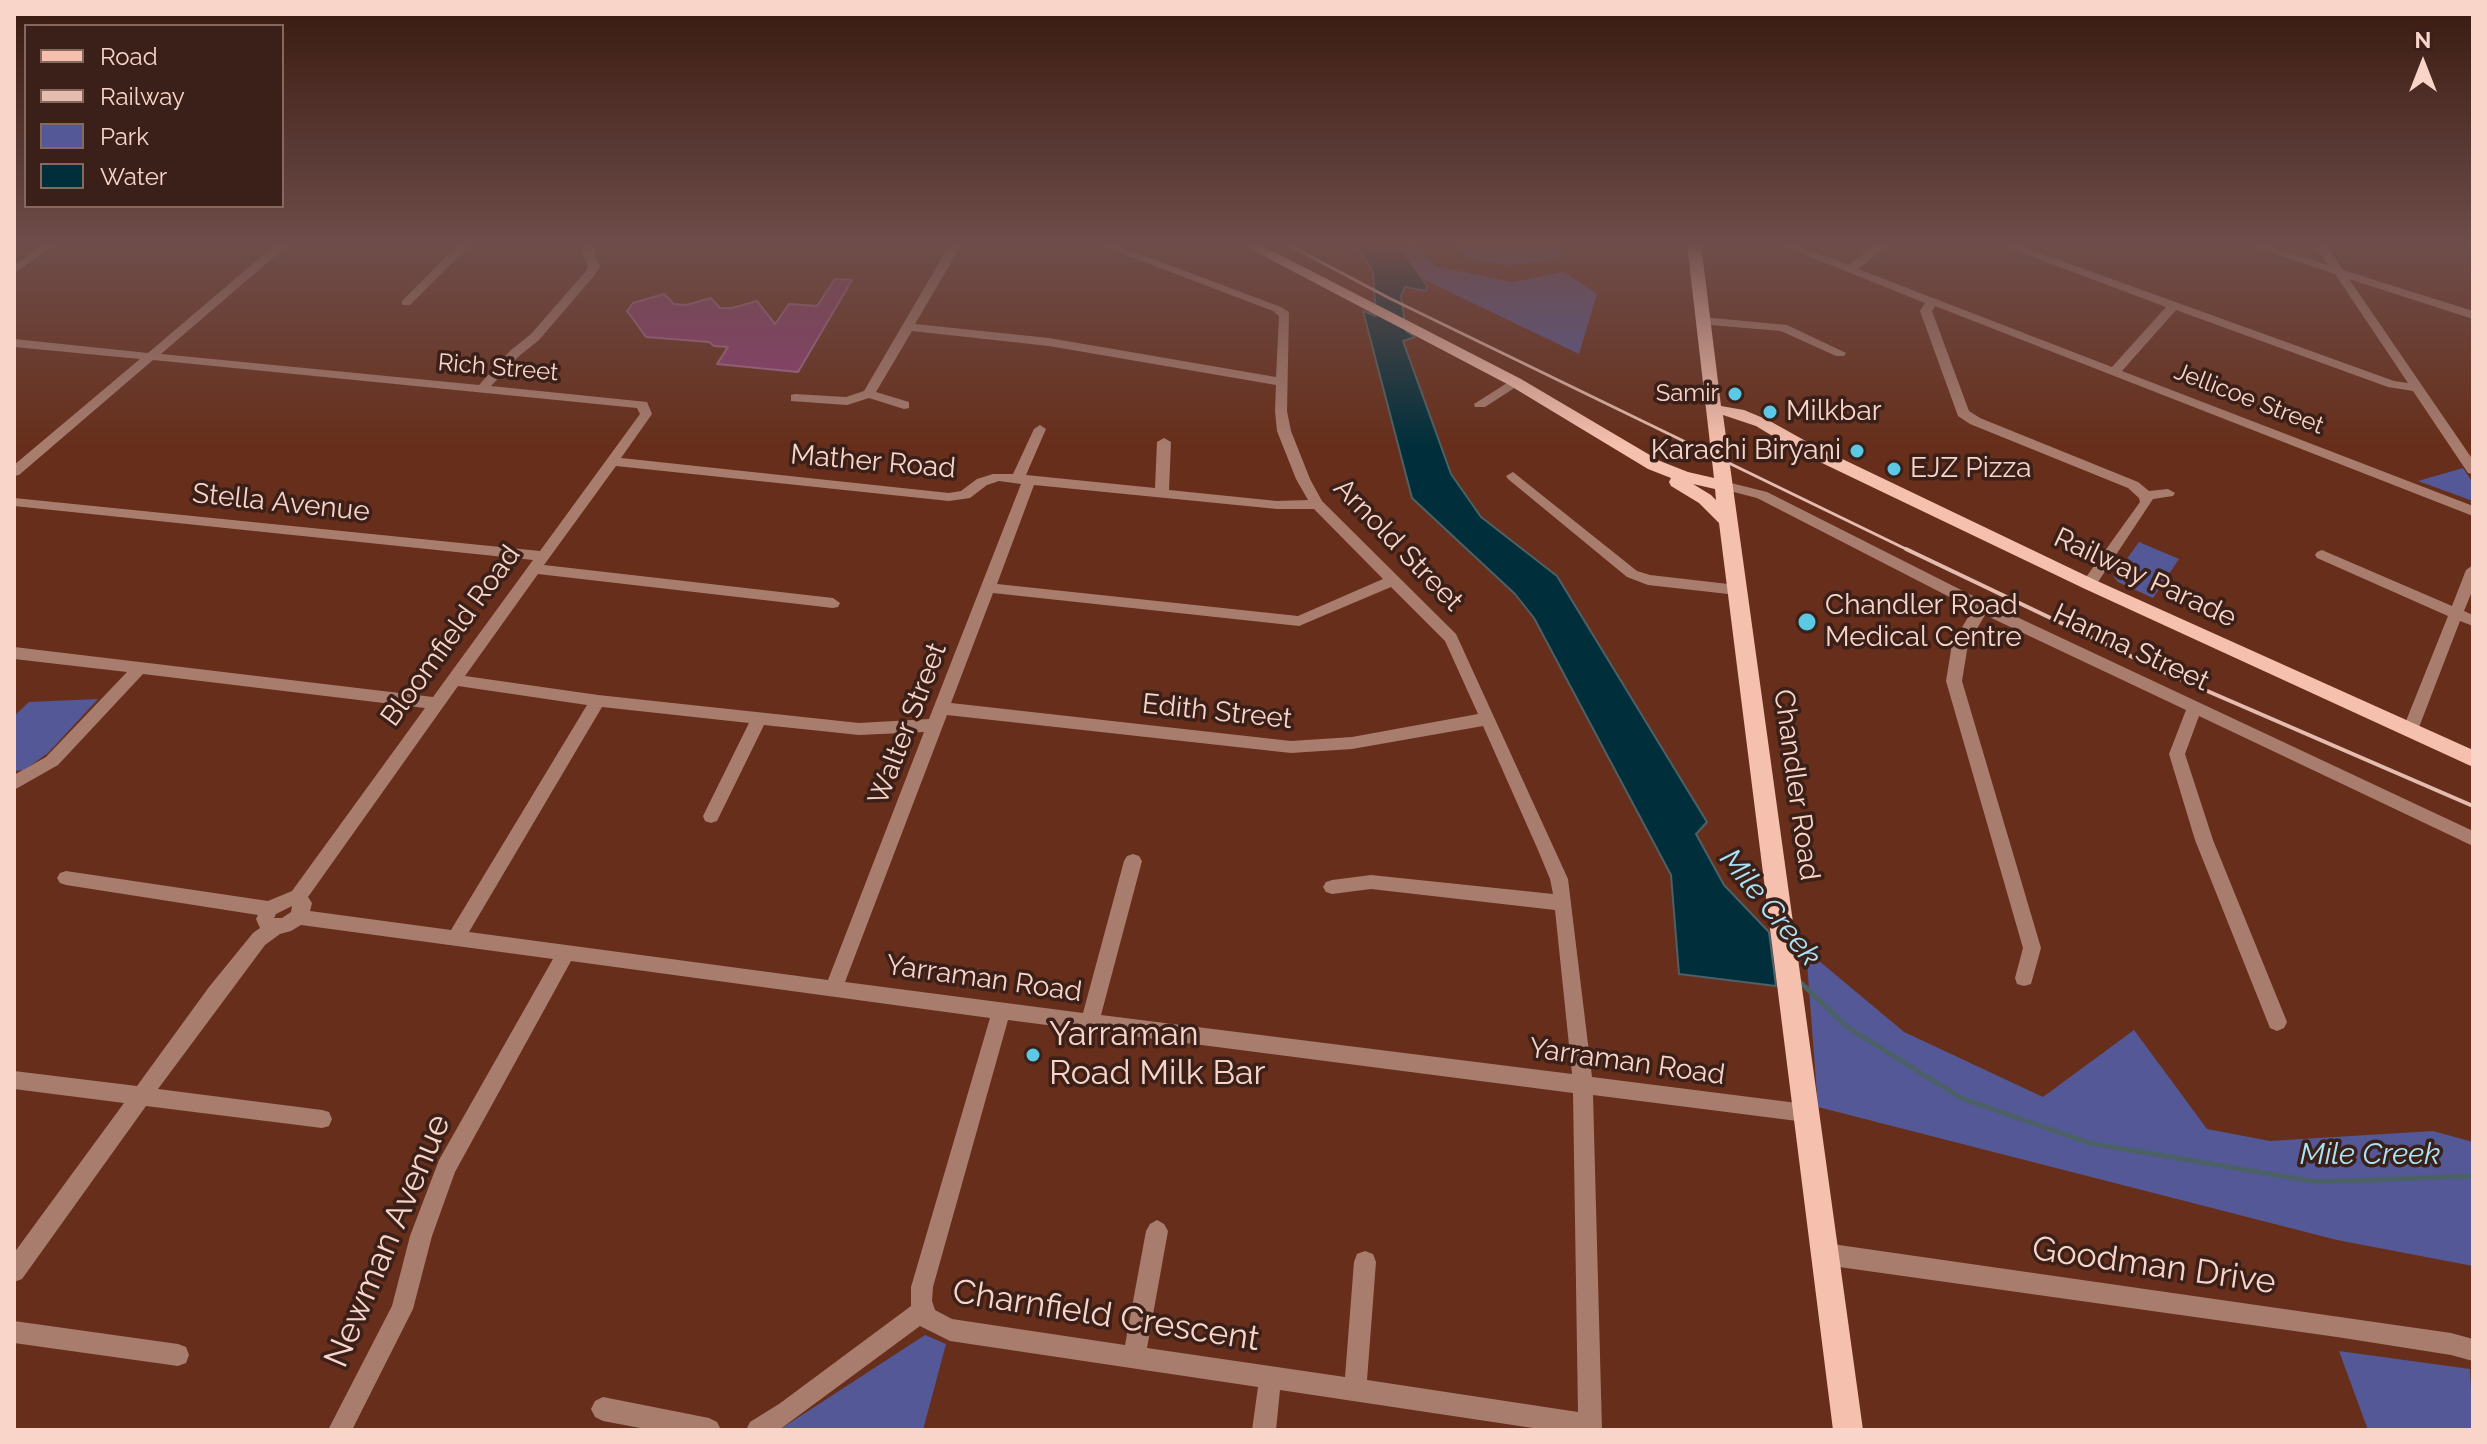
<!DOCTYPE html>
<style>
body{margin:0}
#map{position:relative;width:2487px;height:1444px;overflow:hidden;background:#672f1b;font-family:Raleway,sans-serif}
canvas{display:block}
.frame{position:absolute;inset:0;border:16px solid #f9d5c9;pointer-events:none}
.legend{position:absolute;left:24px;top:24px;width:260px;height:184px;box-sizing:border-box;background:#3a2018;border:2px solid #86685f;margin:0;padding:10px 14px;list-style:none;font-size:24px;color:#f9d5c9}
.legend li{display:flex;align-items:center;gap:16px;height:40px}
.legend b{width:40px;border:2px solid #86685f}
.north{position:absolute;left:2383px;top:24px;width:80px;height:80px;-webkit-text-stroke:6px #3a2018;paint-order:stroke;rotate:0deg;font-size:22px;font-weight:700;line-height:32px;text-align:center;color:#f9d5c9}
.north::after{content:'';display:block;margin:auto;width:28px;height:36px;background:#f9d5c9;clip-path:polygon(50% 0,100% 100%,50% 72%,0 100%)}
</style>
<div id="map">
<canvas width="2487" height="1444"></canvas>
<div class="frame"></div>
<ul class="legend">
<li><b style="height:10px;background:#f6c0ae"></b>Road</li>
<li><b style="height:10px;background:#e4bdb0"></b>Railway</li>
<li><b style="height:22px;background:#545897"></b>Park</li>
<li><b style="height:22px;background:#002f3b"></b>Water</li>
</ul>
<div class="north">N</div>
</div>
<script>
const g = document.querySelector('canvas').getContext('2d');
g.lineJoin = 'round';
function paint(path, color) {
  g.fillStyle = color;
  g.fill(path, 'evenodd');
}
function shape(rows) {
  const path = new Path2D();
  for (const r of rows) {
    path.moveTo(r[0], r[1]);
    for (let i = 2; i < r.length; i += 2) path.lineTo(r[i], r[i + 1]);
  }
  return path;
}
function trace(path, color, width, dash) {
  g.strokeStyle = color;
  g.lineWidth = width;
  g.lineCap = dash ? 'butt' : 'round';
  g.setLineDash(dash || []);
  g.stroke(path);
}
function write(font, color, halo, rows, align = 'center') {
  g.font = font + ' Raleway,sans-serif';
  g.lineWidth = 7;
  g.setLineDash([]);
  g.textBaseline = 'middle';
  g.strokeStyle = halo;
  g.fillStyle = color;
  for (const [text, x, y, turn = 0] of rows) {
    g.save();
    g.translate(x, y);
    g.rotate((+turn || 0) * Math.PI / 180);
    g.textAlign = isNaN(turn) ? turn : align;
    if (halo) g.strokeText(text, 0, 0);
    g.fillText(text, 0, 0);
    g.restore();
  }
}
paint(shape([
 [1339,244,1418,244,1435,266,1512,282,1564,272,1597,294,1579,354,1429,282],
 [1448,244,1569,244,1561,255,1548,261,1508,265,1471,259],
 [2463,468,2473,483,2473,501,2418,481],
 [2139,542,2179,559,2153,598,2118,582,2114,577],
 [98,699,48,753,24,770,14,771,14,716,29,702],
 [1806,950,1904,1032,2043,1097,2134,1030,2207,1129,2270,1141,2433,1131,2473,1142,2473,1266,2337,1240,1818,1107],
 [925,1335,946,1344,923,1430,779,1430],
 [2339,1351,2470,1369,2473,1430,2368,1430]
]), '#545897');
const water = shape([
 [1356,244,1398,244,1427,286,1426,291,1405,287,1401,296,1406,331,1415,337,1403,341,1451,474,1481,517,1557,576,1707,822,1696,834,1724,885,1769,932,1776,986,1679,974,1671,875,1534,618,1515,594,1412,498,1363,311,1376,316,1373,272,1356,244]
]);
paint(water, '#002f3b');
trace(water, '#4b6166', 2);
trace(shape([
 [1798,980,1847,1027,1961,1098,2089,1143,2316,1182,2473,1176]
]), '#4b6166', 5);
const building = shape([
 [835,279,852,280,798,372,717,364,728,347,714,346,709,342,646,337,627,311,633,303,664,294,674,304,686,305,711,298,720,308,732,308,757,301,775,324,789,304,817,306,835,279]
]);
paint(building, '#8d3d76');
trace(building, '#a36b91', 2);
paint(shape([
 [44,244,57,244,14,273,14,265,44,244],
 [276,244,289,244,161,354,479,385,511,350,531,334,585,272,588,267,582,251,584,244,596,244,594,251,600,267,594,276,539,340,519,356,491,386,647,402,652,414,621,458,949,493,961,491,977,479,993,474,1013,474,1034,429,1040,425,1046,429,1026,475,1155,488,1157,442,1164,438,1171,442,1169,490,1277,501,1308,500,1296,479,1277,431,1275,411,1276,385,1049,346,912,331,876,392,909,402,909,408,904,409,869,398,847,405,791,401,791,395,795,394,846,397,864,391,950,244,962,244,915,324,1049,338,1276,377,1279,316,1273,311,1097,244,1113,244,1281,307,1289,312,1287,411,1291,431,1310,479,1322,501,1456,634,1568,879,1592,1077,1805,1104,1812,1106,1815,1113,1812,1120,1805,1122,1593,1095,1602,1430,1546,1430,1280,1390,1276,1430,1252,1430,1258,1387,950,1341,920,1326,779,1430,746,1430,750,1422,779,1404,911,1306,911,1287,990,1018,571,961,455,1172,432,1236,413,1309,352,1430,328,1430,392,1306,410,1236,439,1160,553,959,301,925,291,931,280,934,265,945,158,1089,322,1110,329,1112,332,1119,329,1126,322,1128,146,1106,22,1279,14,1282,14,1253,124,1103,14,1089,14,1071,137,1086,209,987,253,933,260,928,256,919,258,915,66,885,60,883,57,878,60,873,66,871,268,901,292,891,425,708,143,674,58,765,14,790,14,775,46,757,127,672,14,659,14,647,433,697,533,560,14,506,14,498,540,551,640,414,637,408,153,360,19,475,14,476,14,465,140,359,14,347,14,339,148,353,276,244],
 [616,466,949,501,970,498,987,485,999,481,1021,484,929,719,859,723,598,695,465,676,538,574,833,608,838,607,840,603,833,598,544,565,616,466],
 [1034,485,1277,509,1314,509,1383,579,1298,616,997,584,1034,485],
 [1391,587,1445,641,1478,714,1352,737,1291,741,951,703,993,593,1299,626,1391,587],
 [458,686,587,705,451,930,310,911,312,903,308,897,458,686],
 [602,707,749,723,703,816,705,821,711,823,717,821,764,725,859,735,924,732,828,980,469,932,602,707],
 [947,715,1291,753,1352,749,1483,726,1538,850,1550,879,1553,894,1371,875,1332,880,1326,882,1323,887,1326,892,1332,894,1371,889,1555,910,1572,1074,1101,1015,1142,861,1139,856,1133,854,1127,856,1124,861,1083,1013,845,982,947,715],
 [292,906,291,912,282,918,274,918,276,914,292,906],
 [1008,1020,1573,1093,1578,1412,1367,1380,1376,1262,1373,1254,1365,1251,1357,1254,1354,1262,1345,1377,1147,1348,1168,1231,1164,1224,1157,1220,1150,1224,1146,1231,1125,1345,952,1319,935,1310,932,1301,933,1287,1008,1020],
 [459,244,471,244,410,305,402,305,402,301,459,244],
 [1778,244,1794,244,1849,265,1876,244,1889,244,1858,269,2112,367,2166,307,1998,244,2015,244,2394,381,2408,383,2335,274,2246,244,2263,244,2328,265,2314,244,2326,244,2343,270,2473,311,2473,319,2349,279,2473,460,2473,474,2468,473,2413,391,2388,387,2176,310,2122,371,2473,506,2473,516,1935,306,1932,311,1969,411,1980,418,2138,482,2149,491,2168,489,2175,493,2173,496,2153,499,2094,588,2084,588,2082,584,2084,580,2140,502,2139,498,2128,488,1970,424,1958,416,1920,311,1925,303,1778,244],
 [1703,317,1787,325,1846,353,1844,356,1836,356,1781,331,1699,324,1699,318,1703,317],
 [1515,378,1521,382,1519,385,1485,407,1475,407,1474,404,1515,378],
 [1513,472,1637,571,1650,575,1737,585,1744,590,1737,595,1648,585,1627,577,1508,479,1506,476,1513,472],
 [1723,481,1767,492,1987,603,2473,831,2473,846,2199,716,2185,754,2213,840,2287,1022,2284,1028,2277,1031,2270,1028,2195,840,2169,754,2186,710,1985,615,1968,644,1962,681,2041,948,2031,984,2024,986,2017,984,2015,978,2023,948,1946,681,1952,644,1973,609,1757,498,1718,488,1716,485,1723,481],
 [2322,550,2452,606,2466,570,2473,565,2473,589,2464,611,2473,615,2473,626,2460,621,2416,735,2410,737,2404,735,2402,731,2448,616,2317,558,2315,555,2317,552,2322,550],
 [1825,1243,2451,1333,2473,1339,2473,1361,2451,1355,2337,1337,1825,1265,1817,1262,1814,1254,1817,1246,1825,1243],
 [14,1321,178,1344,186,1347,189,1355,186,1363,178,1366,14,1343,14,1321],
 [603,1397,709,1418,717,1422,721,1430,651,1430,603,1421,595,1417,591,1409,595,1401,603,1397]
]), '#a87d6e');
paint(shape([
 [1241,244,1259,244,1521,379,1660,461,1688,472,1714,478,1687,244,1701,244,1721,406,1744,410,1768,420,1811,444,2095,580,2473,750,2473,767,2083,588,1799,452,1756,426,1723,415,1863,1430,1833,1430,1719,523,1699,503,1671,486,1669,482,1671,478,1648,469,1509,385,1241,244],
 [1693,484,1715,489,1716,500,1711,495,1693,484]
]), '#f6c0ae');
trace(shape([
 [1287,244,1389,298,1910,551]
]), '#e4bdb0', 3);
trace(shape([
 [1906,549,2168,674,2473,806]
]), '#e4bdb0', 4);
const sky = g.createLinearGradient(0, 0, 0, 446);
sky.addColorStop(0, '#391a0f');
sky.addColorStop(0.55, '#6e4d4a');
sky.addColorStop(1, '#6e4d4a00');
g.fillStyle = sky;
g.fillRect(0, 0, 2487, 446);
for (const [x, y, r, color] of [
 [1735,394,8,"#5bc8e6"],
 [1770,412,8,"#5bc8e6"],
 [1857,451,8,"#5bc8e6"],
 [1894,469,8,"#5bc8e6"],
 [1807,622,10,"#5bc8e6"],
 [1033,1055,8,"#5bc8e6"]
]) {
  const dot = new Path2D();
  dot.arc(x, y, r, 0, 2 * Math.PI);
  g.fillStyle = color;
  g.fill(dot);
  trace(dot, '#3a2018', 3);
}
write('24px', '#f9d5c9', '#3a2018', [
 ["Rich Street",498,368,5],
 ["Jellicoe Street",2249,399,21]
]);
write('24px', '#f9d5c9', '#3a2018', [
 ["Samir",1719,394]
], 'right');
write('28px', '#f9d5c9', '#3a2018', [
 ["Milkbar",1786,412],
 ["Karachi Biryani",1841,451,"right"],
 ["EJZ Pizza",1910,469],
 ["Chandler Road",1825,606],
 ["Medical Centre",1825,638]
], 'left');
write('28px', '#f9d5c9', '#3a2018', [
 ["Mather Road",873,462,5],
 ["Stella Avenue",281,503,6],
 ["Arnold Street",1398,545,46],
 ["Railway Parade",2145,578,25],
 ["Bloomfield Road",451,636,-54],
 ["Hanna Street",2131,648,25],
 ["Edith Street",1217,712,6],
 ["Walter Street",908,724,-69],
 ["Chandler Road",1796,785,82],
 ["Yarraman Road",984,979,8],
 ["Yarraman Road",1627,1062,8]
]);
write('italic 30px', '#aae4f7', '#3a2018', [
 ["Mile Creek",1770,908,51],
 ["Mile Creek",2370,1155]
]);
write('34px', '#f9d5c9', '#3a2018', [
 ["Yarraman",1049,1035],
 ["Road Milk Bar",1049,1074]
], 'left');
write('34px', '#f9d5c9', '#3a2018', [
 ["Newman Avenue",388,1241,-67],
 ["Goodman Drive",2154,1266,8],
 ["Charnfield Crescent",1106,1316,9]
]);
</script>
